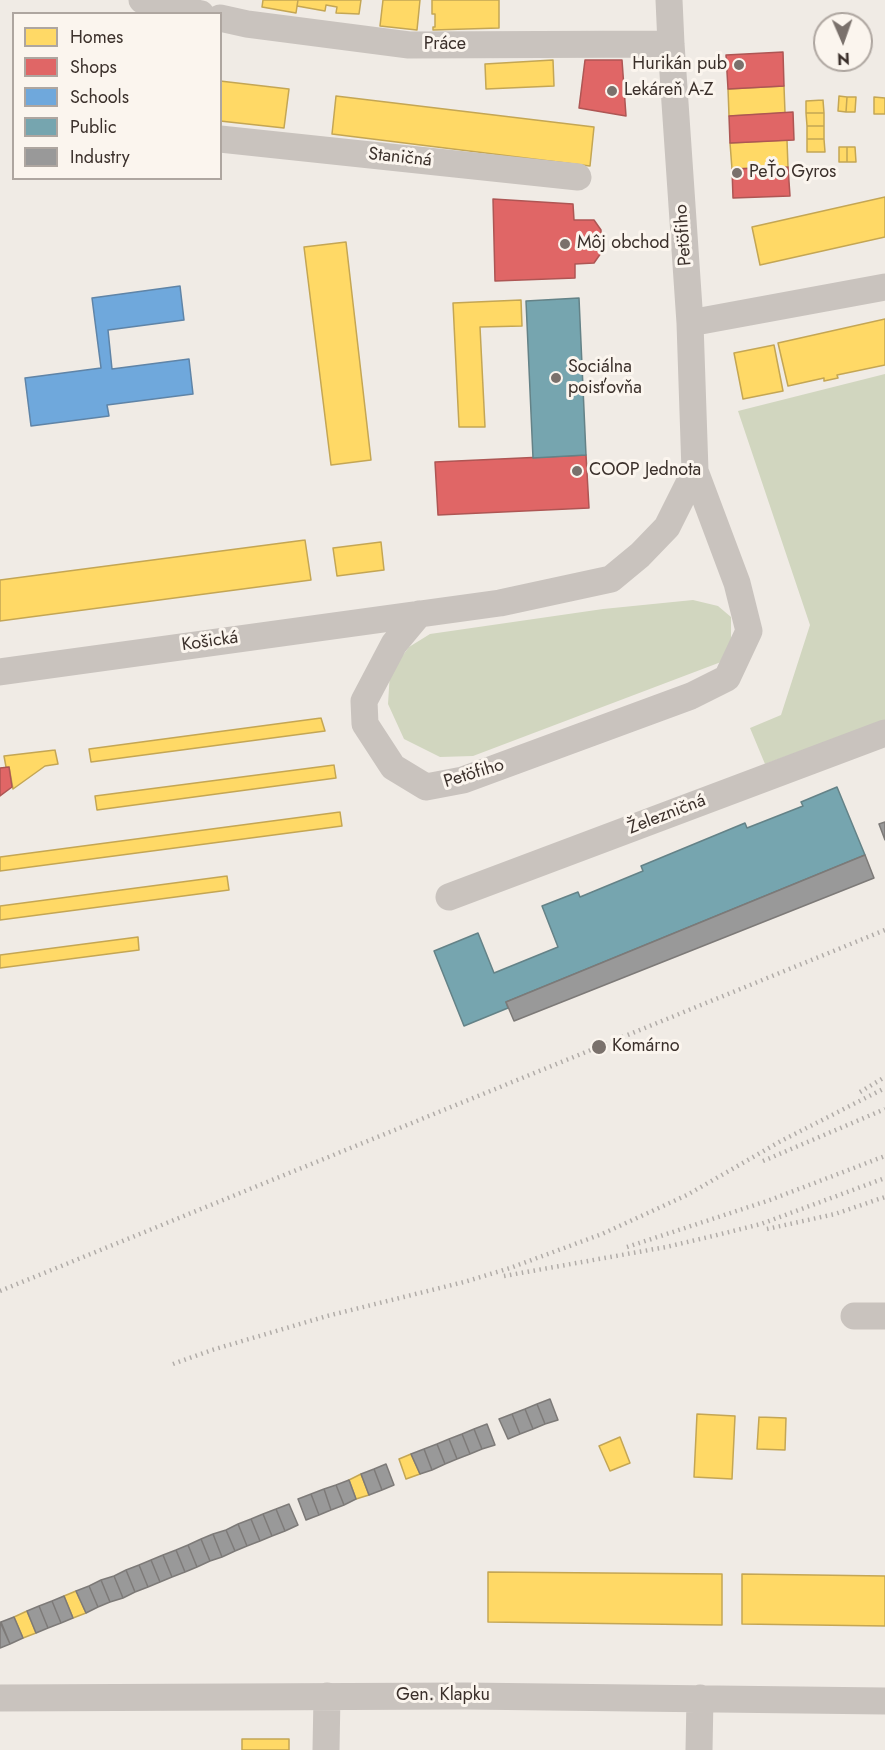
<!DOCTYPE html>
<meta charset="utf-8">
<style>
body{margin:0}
#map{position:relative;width:885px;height:1750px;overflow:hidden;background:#f0ebe5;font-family:Jost,sans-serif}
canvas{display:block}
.legend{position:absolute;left:12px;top:12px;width:210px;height:168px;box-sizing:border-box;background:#fbf5ee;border:2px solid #aea6a0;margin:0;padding:8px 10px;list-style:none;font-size:18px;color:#3b302b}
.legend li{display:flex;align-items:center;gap:12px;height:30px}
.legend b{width:30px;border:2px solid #aea6a0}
.north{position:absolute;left:813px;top:12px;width:60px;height:60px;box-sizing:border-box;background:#fbf5ee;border:2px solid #aea6a0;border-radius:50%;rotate:178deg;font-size:16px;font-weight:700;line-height:24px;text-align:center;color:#3b302b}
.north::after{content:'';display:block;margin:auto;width:21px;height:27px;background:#7a716c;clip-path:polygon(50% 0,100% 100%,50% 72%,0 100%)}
</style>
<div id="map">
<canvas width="885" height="1750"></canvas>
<ul class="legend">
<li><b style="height:16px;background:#ffd966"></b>Homes</li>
<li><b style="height:16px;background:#e06666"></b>Shops</li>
<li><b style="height:16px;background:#6fa8dc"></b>Schools</li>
<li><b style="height:16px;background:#76a5af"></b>Public</li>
<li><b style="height:16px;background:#999"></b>Industry</li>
</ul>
<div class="north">N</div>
</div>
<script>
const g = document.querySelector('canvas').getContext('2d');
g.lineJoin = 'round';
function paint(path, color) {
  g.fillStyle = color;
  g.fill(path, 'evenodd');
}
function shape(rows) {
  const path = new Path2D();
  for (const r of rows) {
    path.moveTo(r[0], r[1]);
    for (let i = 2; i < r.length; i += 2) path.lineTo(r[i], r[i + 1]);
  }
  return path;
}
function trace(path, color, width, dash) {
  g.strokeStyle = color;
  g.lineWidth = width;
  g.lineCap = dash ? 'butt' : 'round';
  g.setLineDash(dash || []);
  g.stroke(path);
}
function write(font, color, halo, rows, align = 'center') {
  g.font = font + ' Jost,sans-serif';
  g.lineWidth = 6;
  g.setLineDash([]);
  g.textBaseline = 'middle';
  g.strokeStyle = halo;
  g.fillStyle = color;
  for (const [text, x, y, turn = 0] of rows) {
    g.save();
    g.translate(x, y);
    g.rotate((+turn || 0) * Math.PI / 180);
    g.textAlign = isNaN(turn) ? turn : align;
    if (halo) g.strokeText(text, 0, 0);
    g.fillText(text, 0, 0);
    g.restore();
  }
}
paint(shape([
 [885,374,885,720,765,764,750,728,781,715,810,625,738,411],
 [693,600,718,606,731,617,731,643,721,662,473,756,440,757,404,739,388,704,390,672,409,647,430,634,603,609]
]), '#d1d6bf');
const homes = shape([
 [263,0,298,0,296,13,262,7,263,0],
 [298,0,361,0,359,14,336,13,337,7,326,5,325,11,297,6,298,0],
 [383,0,420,0,417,30,380,26,383,0],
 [432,0,499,0,499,28,433,30,433,27,435,27,435,14,432,14,432,0],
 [553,60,554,86,486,89,485,64,553,60],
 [220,81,289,89,284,128,220,121,220,81],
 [784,86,785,113,729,116,728,89,784,86],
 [336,96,594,127,590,166,332,134,336,96],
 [839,96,847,97,846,112,838,111,839,96],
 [847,97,856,97,855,112,846,112,847,97],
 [874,97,885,98,885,114,874,114,874,97],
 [823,100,824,113,806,113,806,101,823,100],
 [806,113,824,113,824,126,807,126,806,113],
 [807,126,824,126,824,139,807,139,807,126],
 [807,139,824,139,825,152,807,152,807,139],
 [787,140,788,167,732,169,730,143,787,140],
 [839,147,847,147,847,162,839,162,839,147],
 [847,147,855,147,856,162,847,162,847,147],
 [885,197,885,237,760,265,752,227,885,197],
 [346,242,371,460,331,465,304,247,346,242],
 [521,300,522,326,480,327,485,427,459,427,453,303,521,300],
 [885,319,885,365,837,375,838,378,824,381,824,378,788,386,778,343,885,319],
 [774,345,783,391,743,399,734,353,774,345],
 [305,540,311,580,0,621,0,580,305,540],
 [381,542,384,570,337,576,333,548,381,542],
 [321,718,325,731,91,762,89,749,321,718],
 [55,750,58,764,45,766,13,789,9,767,6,767,4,756,55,750],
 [334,765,336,778,97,810,95,796,334,765],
 [340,812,342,826,0,871,0,857,340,812],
 [227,876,229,890,0,920,0,906,227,876],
 [138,937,139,950,0,968,0,955,138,937],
 [697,1414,735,1416,732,1479,694,1477,697,1414],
 [759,1417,786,1418,785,1450,757,1449,759,1417],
 [620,1437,630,1463,610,1471,599,1446,620,1437],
 [411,1454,420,1474,406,1479,399,1459,411,1454],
 [361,1474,369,1495,356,1499,349,1480,361,1474],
 [488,1572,722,1574,722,1625,488,1622,488,1572],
 [742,1574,885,1576,885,1626,742,1624,742,1574],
 [76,1591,86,1613,73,1618,64,1596,76,1591],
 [27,1611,36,1633,23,1638,14,1617,27,1611],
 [242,1739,289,1739,289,1750,242,1750,242,1739]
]);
paint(homes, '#ffd966');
trace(homes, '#c4a654', 1.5);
const shops = shape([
 [783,52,784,86,728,89,726,55,783,52],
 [585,60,622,60,626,116,579,108,585,60],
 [793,112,794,140,730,143,729,116,793,112],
 [788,167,790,196,733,198,732,169,788,167],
 [493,199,573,204,574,220,594,220,601,230,601,253,594,263,575,264,575,278,495,281,493,199],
 [586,455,589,508,438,515,435,462,586,455],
 [9,767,12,787,0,796,0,768,9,767]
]);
paint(shops, '#e06666');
trace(shops, '#ae5654', 1.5);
const schools = shape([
 [180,286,184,320,108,330,112,369,189,359,193,394,107,405,109,416,31,426,25,378,101,368,92,298,180,286]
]);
paint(schools, '#6fa8dc');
trace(schools, '#5f84a7', 1.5);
const public = shape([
 [579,298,586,455,533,458,526,301,579,298],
 [837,787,865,855,506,1002,508,1008,464,1026,434,951,478,933,494,973,558,947,542,906,578,892,580,897,643,871,641,866,745,823,747,828,803,806,801,802,837,787]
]);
paint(public, '#76a5af');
trace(public, '#648287', 1.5);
const industry = shape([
 [885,822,885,840,879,824,885,822],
 [865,855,874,878,514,1021,506,1002,865,855],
 [550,1399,558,1420,545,1424,537,1404,550,1399],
 [537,1404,545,1424,533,1429,525,1409,537,1404],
 [525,1409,533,1429,520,1434,512,1414,525,1409],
 [512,1414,520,1434,508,1439,499,1419,512,1414],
 [487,1424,495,1445,482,1449,474,1429,487,1424],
 [474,1429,482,1449,470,1454,462,1434,474,1429],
 [462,1434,470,1454,457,1459,449,1439,462,1434],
 [449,1439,457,1459,445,1464,437,1444,449,1439],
 [437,1444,445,1464,432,1470,424,1449,437,1444],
 [424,1449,432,1470,420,1474,411,1454,424,1449],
 [386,1464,394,1485,382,1490,374,1469,386,1464],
 [374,1469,382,1490,369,1495,361,1474,374,1469],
 [349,1480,356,1499,344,1505,336,1485,349,1480],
 [336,1485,344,1505,331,1510,324,1489,336,1485],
 [324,1489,331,1510,319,1515,311,1494,324,1489],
 [311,1494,319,1515,306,1520,298,1499,311,1494],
 [289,1504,298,1525,285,1531,276,1509,289,1504],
 [276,1509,285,1531,272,1536,263,1514,276,1509],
 [263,1514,272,1536,260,1541,251,1519,263,1514],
 [251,1519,260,1541,247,1546,238,1524,251,1519],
 [238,1524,247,1546,235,1551,226,1530,238,1524],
 [226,1530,235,1551,222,1557,213,1534,226,1530],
 [213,1534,222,1557,210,1561,201,1539,213,1534],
 [201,1539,210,1561,197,1567,188,1545,201,1539],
 [188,1545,197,1567,185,1572,176,1550,188,1545],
 [176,1550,185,1572,172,1577,163,1555,176,1550],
 [163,1555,172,1577,160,1582,151,1560,163,1555],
 [151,1560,160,1582,148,1587,139,1565,151,1560],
 [139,1565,148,1587,135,1592,126,1570,139,1565],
 [126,1570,135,1592,123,1598,114,1576,126,1570],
 [114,1576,123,1598,110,1602,101,1580,114,1576],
 [101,1580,110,1602,98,1607,89,1586,101,1580],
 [89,1586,98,1607,86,1613,76,1591,89,1586],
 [64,1596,73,1618,61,1623,52,1601,64,1596],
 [52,1601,61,1623,48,1628,39,1606,52,1601],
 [39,1606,48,1628,36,1633,27,1611,39,1606],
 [14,1617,23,1638,10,1644,1,1622,14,1617],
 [0,1622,10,1644,0,1648,0,1622]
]);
paint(industry, '#999');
trace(industry, '#7d7a78', 1.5);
trace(shape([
 [142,0,201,14],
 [220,18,247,24,409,45,671,44],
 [220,139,578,177],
 [690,323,885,287],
 [419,614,394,644,364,701,365,724,393,767,426,787,463,780,691,696,727,678,749,631,737,583,695,471,690,323,671,44,669,0],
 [0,672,500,603,611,579,640,555,667,527,695,471],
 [449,897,885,733],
 [854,1316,885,1316],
 [0,1698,465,1696,885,1701],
 [326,1750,327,1696],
 [699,1750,700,1698]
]), '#c9c3be', 27);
trace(shape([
 [860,1092,885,1077],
 [763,1161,885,1109],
 [767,1229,835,1214,885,1197],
 [627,1247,770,1200,885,1156],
 [504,1276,666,1247,713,1236,761,1224,885,1178],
 [0,1291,885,930],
 [173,1364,212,1350,327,1316,464,1282,510,1268,602,1234,687,1195,781,1141,885,1088]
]), '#b1aca8', 4.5, [1.5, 4.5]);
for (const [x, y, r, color] of [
 [739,65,6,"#7a716c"],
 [612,91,6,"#7a716c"],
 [737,173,6,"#7a716c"],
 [565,244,6,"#7a716c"],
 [556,378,6,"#7a716c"],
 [577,471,6,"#7a716c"],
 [599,1047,8,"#7a716c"]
]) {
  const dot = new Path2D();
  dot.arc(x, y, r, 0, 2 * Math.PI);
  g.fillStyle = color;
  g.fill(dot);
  trace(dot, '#fbf5ee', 2);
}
write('18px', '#3b302b', '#fbf5ee', [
 ["Práce",445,45],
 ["Staničná",400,158,6],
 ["Petöfiho",684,235,-94],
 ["Košická",210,642,-8],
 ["Petöfiho",474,774,-17],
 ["Železničná",667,815,-21],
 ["Gen. Klapku",443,1696]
]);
write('18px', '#3b302b', '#fbf5ee', [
 ["Hurikán pub",727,65,"right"],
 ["Lekáreň A-Z",624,91],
 ["PeŤo Gyros",749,173],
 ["Môj obchod",577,244],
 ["Sociálna",568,368],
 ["poisťovňa",568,389],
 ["COOP Jednota",589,471],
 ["Komárno",612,1047]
], 'left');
</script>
